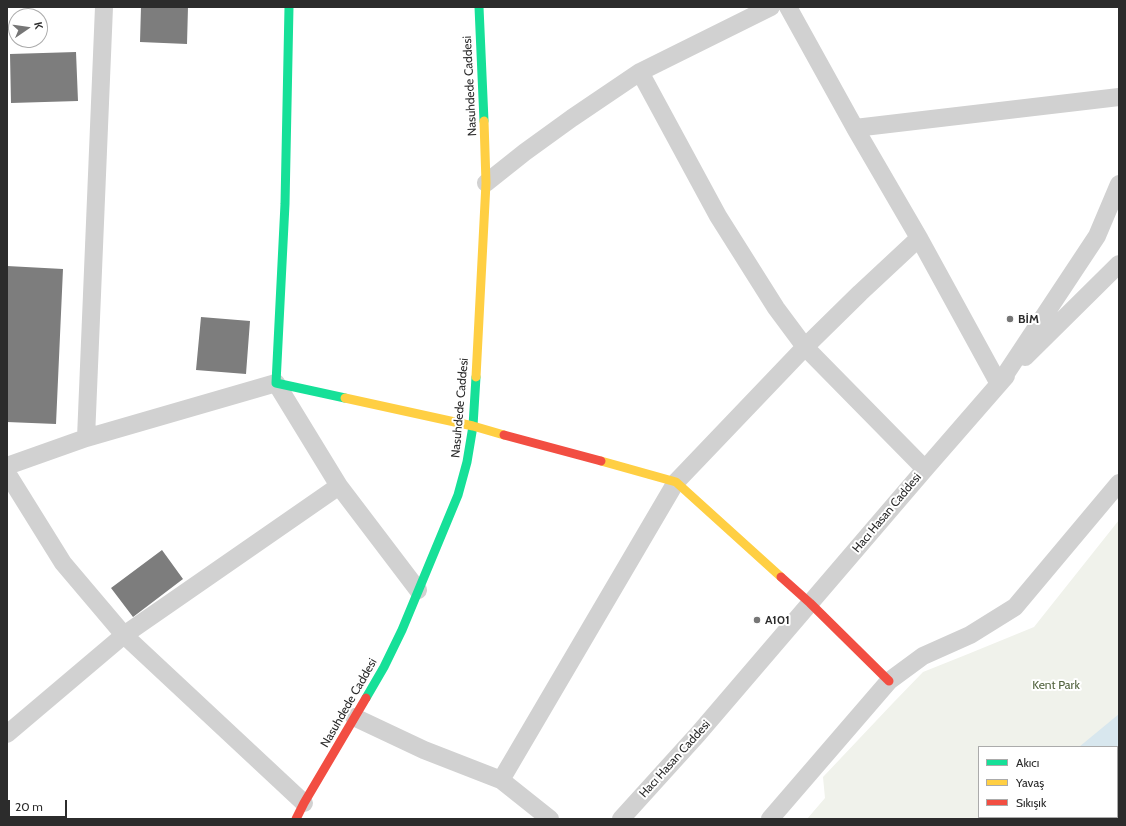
<!DOCTYPE html>
<meta charset="utf-8">
<style>
body{margin:0}
#map{position:relative;width:1126px;height:826px;overflow:hidden;background:#fff;font-family:Cabin,sans-serif}
canvas{display:block}
.frame{position:absolute;inset:0;border:8px solid #2c2c2c;pointer-events:none}
.legend{position:absolute;left:978px;top:746px;width:140px;height:72px;box-sizing:border-box;background:#fff;border:1px solid #ababab;margin:0;padding:5px 7px;list-style:none;font-size:12px;color:#2c2c2c}
.legend li{display:flex;align-items:center;gap:8px;height:20px}
.legend b{width:20px;border:1px solid #ababab}
.north{position:absolute;left:8px;top:8px;width:40px;height:40px;box-sizing:border-box;background:#fff;border:1px solid #ababab;border-radius:50%;rotate:77deg;font-size:11px;font-weight:700;line-height:16px;text-align:center;color:#2c2c2c}
.north::after{content:'';display:block;margin:auto;width:14px;height:18px;background:#767676;clip-path:polygon(50% 0,100% 100%,50% 72%,0 100%)}
.scale{position:absolute;left:8px;top:800px;width:59px;height:18px;box-sizing:border-box;border:2px solid #2c2c2c;border-top:0;padding-left:5px;font-size:12px;line-height:14px;white-space:nowrap;color:#2c2c2c;-webkit-text-stroke:3px #fff;paint-order:stroke}
</style>
<div id="map">
<canvas width="1126" height="826"></canvas>
<div class="frame"></div>
<ul class="legend">
<li><b style="height:5px;background:#16e098"></b>Akıcı</li>
<li><b style="height:5px;background:#ffcf43"></b>Yavaş</li>
<li><b style="height:5px;background:#f24e42"></b>Sıkışık</li>
</ul>
<div class="north">K</div>
<div class="scale">20 m</div>
</div>
<script>
const g = document.querySelector('canvas').getContext('2d');
g.lineJoin = 'round';
function paint(path, color) {
  g.fillStyle = color;
  g.fill(path, 'evenodd');
}
function shape(rows) {
  const path = new Path2D();
  for (const r of rows) {
    path.moveTo(r[0], r[1]);
    for (let i = 2; i < r.length; i += 2) path.lineTo(r[i], r[i + 1]);
  }
  return path;
}
function trace(path, color, width, dash) {
  g.strokeStyle = color;
  g.lineWidth = width;
  g.lineCap = dash ? 'butt' : 'round';
  g.setLineDash(dash || []);
  g.stroke(path);
}
function write(font, color, halo, rows, align = 'center') {
  g.font = font + ' Cabin,sans-serif';
  g.lineWidth = 4;
  g.setLineDash([]);
  g.textBaseline = 'middle';
  g.strokeStyle = halo;
  g.fillStyle = color;
  for (const [text, x, y, turn = 0] of rows) {
    g.save();
    g.translate(x, y);
    g.rotate((+turn || 0) * Math.PI / 180);
    g.textAlign = isNaN(turn) ? turn : align;
    if (halo) g.strokeText(text, 0, 0);
    g.fillText(text, 0, 0);
    g.restore();
  }
}
paint(shape([
 [1119,520,1119,819,807,819,825,798,823,777,893,703,923,672,968,654,1034,627],
 [979,747,1117,747,1117,817,979,817]
]), '#f0f2eb');
paint(shape([
 [1119,714,1119,819,1101,819,1098,817,1117,817,1117,747,1079,747],
 [994,817,1068,817,1064,819,991,819]
]), '#d8e7ee');
paint(shape([
 [141,7,188,7,187,44,140,42],
 [76,52,78,101,11,103,10,54],
 [7,266,63,269,56,424,7,422],
 [201,317,250,321,246,374,196,370],
 [162,550,183,579,133,617,111,588]
]), '#7d7d7d');
trace(shape([
 [788,7,855,128,1119,97],
 [640,72,718,216,776,308,805,347,925,469],
 [855,128,919,238,999,384,1006,376],
 [486,183,525,152,572,118,640,72,771,7],
 [1025,357,1119,264],
 [86,438,104,7],
 [7,466,86,438,276,383,339,486,124,635,7,734],
 [7,473,63,563,124,635,304,803],
 [339,486,418,590],
 [354,717,424,750,501,780,550,819],
 [501,780,676,482,805,347,860,293,919,238],
 [621,819,698,734,925,469,999,384,1097,236,1119,184],
 [770,819,889,681,923,656,970,635,1015,607,1119,483]
]), '#d1d1d1', 18);
trace(shape([
 [289,7,285,204,276,383,345,398],
 [479,7,484,121],
 [366,698,384,667,402,630,458,495,467,462,473,426,476,377]
]), '#16e098', 9);
trace(shape([
 [476,377,486,183,484,121],
 [345,398,473,426,504,435],
 [601,461,676,482,781,577]
]), '#ffcf43', 9);
trace(shape([
 [504,435,601,461],
 [781,577,810,603,889,681],
 [296,819,304,803,366,698]
]), '#f24e42', 9);
for (const [x, y, r, color] of [
 [1010,319,4,"#767676"],
 [757,620,4,"#767676"]
]) {
  const dot = new Path2D();
  dot.arc(x, y, r, 0, 2 * Math.PI);
  g.fillStyle = color;
  g.fill(dot);
  trace(dot, '#fff', 1.5);
}
write('12px', '#2c2c2c', '#fff', [
 ["Nasuhdede Caddesi",470,86,-93],
 ["Nasuhdede Caddesi",460,408,-85],
 ["Hacı Hasan Caddesi",887,513,-50],
 ["Nasuhdede Caddesi",349,703,-60],
 ["Hacı Hasan Caddesi",675,759,-48]
]);
write('bold 12px', '#2c2c2c', '#fff', [
 ["BİM",1018,319],
 ["A101",765,620]
], 'left');
write('12px', '#52633e', '#fff', [
 ["Kent Park",1056,685]
]);
</script>
